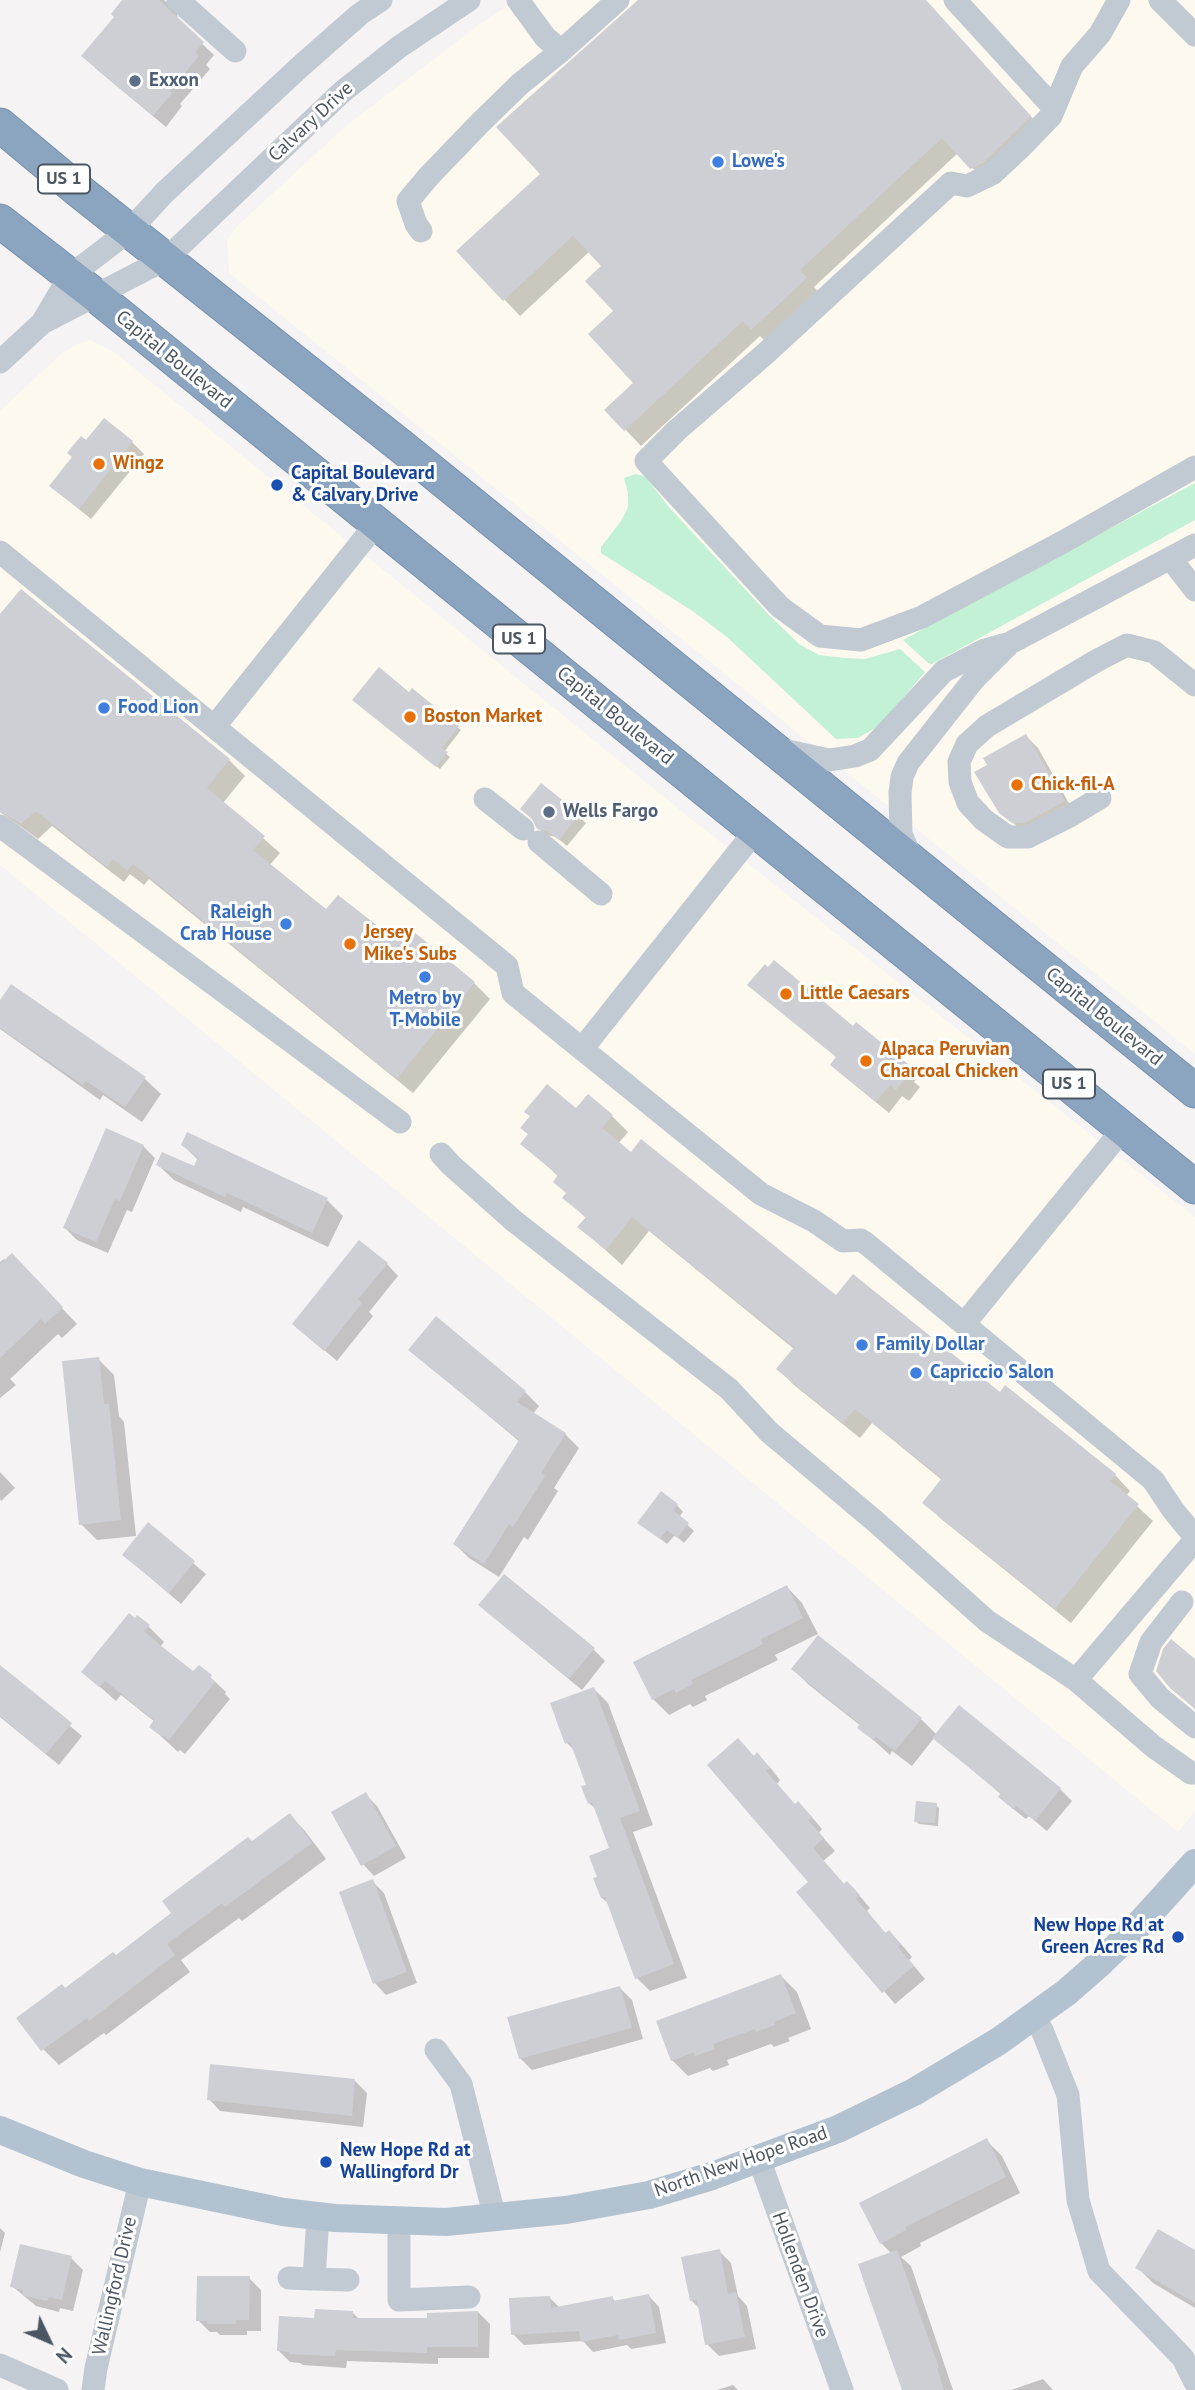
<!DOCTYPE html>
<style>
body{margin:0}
#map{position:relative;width:1195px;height:2390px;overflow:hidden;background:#f5f3f3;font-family:"PT Sans",sans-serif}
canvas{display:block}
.north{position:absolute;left:14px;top:2306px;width:70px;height:70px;-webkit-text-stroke:5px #fff;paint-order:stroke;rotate:134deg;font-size:19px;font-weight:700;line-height:28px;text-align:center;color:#4a5661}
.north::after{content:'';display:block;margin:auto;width:24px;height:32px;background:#4a5661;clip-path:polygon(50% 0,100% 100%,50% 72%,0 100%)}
</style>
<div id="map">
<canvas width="1195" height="2390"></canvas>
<div class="north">N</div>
</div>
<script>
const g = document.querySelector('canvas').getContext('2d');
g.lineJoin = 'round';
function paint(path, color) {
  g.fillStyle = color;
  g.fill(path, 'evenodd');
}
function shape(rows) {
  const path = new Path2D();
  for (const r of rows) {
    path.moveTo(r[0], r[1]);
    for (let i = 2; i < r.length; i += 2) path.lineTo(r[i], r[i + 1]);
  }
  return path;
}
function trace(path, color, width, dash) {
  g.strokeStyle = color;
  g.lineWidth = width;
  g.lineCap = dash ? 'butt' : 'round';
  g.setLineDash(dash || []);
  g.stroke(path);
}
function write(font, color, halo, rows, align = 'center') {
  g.font = font + ' "PT Sans",sans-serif';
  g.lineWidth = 6;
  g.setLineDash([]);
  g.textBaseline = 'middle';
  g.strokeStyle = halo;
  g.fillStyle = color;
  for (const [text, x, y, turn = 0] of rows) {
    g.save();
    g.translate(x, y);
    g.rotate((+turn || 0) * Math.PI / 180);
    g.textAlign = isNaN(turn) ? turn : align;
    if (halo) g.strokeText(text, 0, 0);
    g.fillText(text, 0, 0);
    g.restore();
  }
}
paint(shape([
 [517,0,1195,0,1195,1054,229,273,227,240,236,227,346,126,480,24],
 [91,340,114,352,685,814,1195,1217,1195,1811,1178,1832,0,865,0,411,61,354,77,344]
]), '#fdf9ef');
paint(shape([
 [635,474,645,476,668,506,767,613,799,644,819,655,845,658,865,659,900,649,925,672,888,716,875,728,858,738,836,739,727,637,694,612,601,553,601,547,621,521,628,507,628,493,624,478],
 [1195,483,1195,520,932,664,928,663,903,640]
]), '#c3f1d5');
paint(shape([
 [125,0,164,0,176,11,179,22,214,55,206,65,210,69,180,104,182,106,166,127,95,68],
 [641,0,925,0,1046,133,988,184,958,153,814,287,821,295,768,344,760,336,641,446,607,410,635,383,603,266,590,251,520,316,459,251,542,174],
 [132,442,144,454,91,519,51,486,87,443],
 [0,617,229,760,245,776,223,803,280,853,269,866,326,912,397,944,408,930,474,983,490,999,413,1093,149,879,144,885,130,874,124,882,52,826,38,839,0,812],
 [412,690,461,730,444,752,450,757,440,769,358,703,409,694],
 [1026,736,1038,748,1075,814,1026,834,1000,812,989,766],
 [541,785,586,823,567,846,556,837,546,835,538,828],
 [11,986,145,1079,161,1094,142,1122,103,1095,100,1100,0,1029,0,1003],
 [853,1029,907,1065,918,1077,914,1082,920,1087,909,1101,902,1096,889,1113,844,1076],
 [577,1110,612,1116,628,1132,618,1144,836,1297,1000,1394,1115,1475,1130,1491,1126,1496,1153,1521,1071,1623,940,1518,924,1502,942,1480,872,1423,860,1438,794,1385,778,1369,794,1349,649,1231,622,1265,580,1227,587,1219,565,1198,568,1194,559,1177,523,1144],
 [188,1134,327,1200,343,1216,328,1247,243,1207,241,1212,174,1180,158,1165,194,1168,199,1161,183,1145],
 [143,1146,155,1158,132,1212,127,1210,108,1253,77,1240,65,1228],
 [4,1259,27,1271,77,1324,62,1338,58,1334,10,1379,16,1385,0,1398,0,1262],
 [387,1264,398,1276,369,1312,373,1316,337,1361,294,1324],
 [436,1319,525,1392,539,1406,533,1414,565,1434,579,1448,554,1488,558,1491,528,1540,524,1537,499,1577,469,1558,455,1544,520,1442,410,1350],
 [98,1359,114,1375,119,1416,124,1422,136,1536,97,1540,81,1524],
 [0,1472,15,1488,1,1501,0,1499],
 [677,1505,683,1512,679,1517,694,1531,684,1543,675,1535,667,1544,639,1522],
 [148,1525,206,1574,181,1604,124,1555],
 [787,1587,802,1603,818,1634,775,1655,778,1660,705,1696,707,1700,693,1707,690,1704,669,1715,653,1699],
 [492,1616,593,1649,605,1661,582,1690],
 [148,1626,164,1642,160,1647,193,1674,210,1677,226,1692,225,1694,230,1699,185,1754,180,1750,178,1752,151,1727,155,1722,121,1695,116,1701,83,1672],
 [0,1667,82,1736,59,1765,0,1717],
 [793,1669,921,1719,937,1735,1060,1789,1072,1801,1047,1831,1029,1816,1026,1819,1012,1808,1000,1797,1002,1795,934,1738,912,1766,892,1751,890,1755,860,1728,861,1726,809,1685],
 [594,1689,608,1703,653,1825,633,1832,687,1978,650,1991,637,1978,610,1905,602,1898,599,1878,612,1849,598,1811,589,1803,588,1786,576,1752,567,1743,553,1704],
 [754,1757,769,1766,780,1780,777,1784,796,1806,810,1815,822,1829,819,1833,835,1851,823,1861,845,1885,859,1895,870,1908,867,1911,886,1934,901,1944,912,1957,909,1960,925,1979,895,2004,799,1892,810,1882],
 [365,1794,377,1806,406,1858,374,1876,363,1864],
 [936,1805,939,1808,938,1826,919,1824,916,1821],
 [290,1815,305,1831,326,1859,242,1921,239,1918,181,1960,190,1972,106,2035,104,2033,59,2065,43,2049,66,1990,116,1957,174,1913,252,1843],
 [372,1881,384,1893,417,1983,386,1995,375,1983],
 [781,1976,797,1992,811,2029,788,2038,790,2041,774,2047,771,2044,727,2060,729,2065,713,2071,710,2068,688,2076,672,2060],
 [620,1988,632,2000,643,2039,532,2070,520,2058],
 [355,2081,367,2093,363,2127,220,2111,209,2099],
 [986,2140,1002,2156,1020,2193,920,2243,921,2246,901,2257,911,2266,953,2390,903,2390,892,2254,881,2243],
 [0,2228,5,2233,0,2252],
 [719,2251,731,2263,738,2296,747,2306,756,2349,719,2356,707,2344,700,2309,691,2300],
 [1195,2252,1195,2308,1153,2283,1137,2267],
 [71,2258,83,2270,73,2311,60,2308,59,2312,36,2306,12,2286],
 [249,2278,261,2290,261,2331,247,2331,247,2335,220,2335,217,2332,210,2332,198,2320],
 [649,2296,659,2307,666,2343,631,2349,627,2345,593,2352,583,2341,524,2345,513,2334,549,2297,560,2308,612,2298,616,2302],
 [478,2312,490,2324,489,2358,438,2358,438,2364,347,2361,346,2368,303,2365,300,2363,290,2362,278,2350,316,2320,353,2313,359,2319,429,2319],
 [1043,2379,1053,2390,1011,2390],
 [733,2385,738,2390,717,2390]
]), '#0003');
paint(shape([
 [122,0,159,0,204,42,195,52,199,56,170,91,172,93,153,116,81,56,114,17,111,14],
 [638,0,926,0,1031,116,983,163,970,169,942,138,800,270,807,278,751,330,743,321,624,431,604,410,633,383,588,334,613,311,585,281,601,266,573,236,503,301,456,251,540,174,496,127],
 [104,418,133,441,79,509,49,486,72,457,67,453,81,436,86,440],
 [21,589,230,759,207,788,265,836,253,850,326,909,338,895,397,941,408,927,475,982,397,1079,133,864,127,871,113,859,107,867,36,811,21,824,0,811,0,614],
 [379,667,409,692,412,688,459,726,442,748,448,752,436,767,352,700],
 [1026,734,1065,801,1025,823,1012,823,999,813,974,772,987,765,983,758],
 [541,783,580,814,559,840,547,831,537,829,532,819,520,809],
 [774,960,853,1026,856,1022,908,1064,903,1069,909,1074,896,1090,890,1085,876,1102,830,1065,836,1057,747,985,765,964,768,967],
 [11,984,146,1077,125,1107,86,1081,83,1085,0,1028,0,1000],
 [547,1084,576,1108,588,1094,613,1115,602,1128,631,1152,641,1139,836,1295,853,1274,1000,1392,1005,1385,1116,1474,1110,1481,1139,1504,1055,1609,922,1503,942,1478,855,1409,843,1423,776,1369,794,1347,632,1217,606,1250,577,1227,586,1217,562,1198,566,1193,553,1182,558,1175,520,1144,528,1134,520,1128,530,1116,524,1112],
 [106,1128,144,1145,120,1201,115,1199,96,1242,63,1228],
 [187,1132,328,1198,312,1233,227,1193,225,1197,156,1165,162,1152,194,1166,198,1157,181,1145],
 [359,1240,388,1263,358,1299,362,1303,324,1351,292,1324],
 [12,1253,63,1307,45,1324,41,1319,0,1358,0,1264],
 [436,1316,526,1391,517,1402,566,1433,541,1473,545,1476,513,1527,509,1524,484,1564,453,1544,519,1440,408,1350],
 [99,1357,104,1404,109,1404,121,1520,79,1525,62,1361],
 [661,1491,678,1504,673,1510,689,1523,677,1538,667,1530,660,1539,637,1523],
 [148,1522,195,1561,169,1593,122,1555],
 [504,1574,595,1648,569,1679,478,1605],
 [787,1585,803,1618,761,1639,763,1644,691,1680,693,1684,676,1693,674,1689,652,1700,633,1662],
 [129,1613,135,1618,137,1615,150,1625,144,1631,160,1645,193,1671,199,1665,212,1675,210,1678,215,1682,169,1740,163,1735,162,1737,149,1727,154,1720,105,1681,99,1687,81,1672],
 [818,1635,922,1718,895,1751,876,1737,873,1740,857,1728,860,1724,791,1669],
 [1171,1639,1195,1659,1195,1709,1170,1688,1156,1671,1163,1649],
 [0,1665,72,1723,46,1754,0,1716],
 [594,1687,640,1811,620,1818,674,1964,635,1979,605,1897,601,1898,593,1878,597,1877,589,1856,609,1848,592,1802,588,1804,581,1786,586,1785,570,1742,565,1744,550,1703],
 [959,1705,1061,1788,1035,1821,1016,1806,1013,1809,998,1797,1001,1793,932,1738],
 [738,1738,754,1756,757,1752,770,1768,766,1771,795,1804,798,1801,812,1817,808,1820,824,1838,813,1848,844,1884,847,1881,860,1895,856,1899,885,1933,889,1930,901,1944,898,1947,914,1966,882,1993,796,1892,808,1882,707,1765],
 [366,1792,396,1846,361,1866,331,1812],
 [916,1801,937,1803,935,1823,914,1822],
 [290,1813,312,1843,225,1907,222,1903,167,1944,175,1955,89,2021,87,2018,41,2051,16,2018,62,1984,65,1988,113,1952,116,1955,171,1913,162,1901,248,1837,252,1841],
 [373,1879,407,1972,373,1984,339,1892],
 [781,1974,796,2013,774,2022,775,2025,756,2032,755,2029,713,2044,715,2049,695,2056,694,2052,671,2061,656,2021],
 [620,1986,632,2028,519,2059,507,2017],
 [210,2064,355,2079,352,2116,207,2100],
 [987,2138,1006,2177,905,2227,906,2230,880,2244,859,2203],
 [1158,2229,1195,2250,1195,2303,1135,2268],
 [20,2244,72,2256,62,2300,49,2297,47,2301,22,2295,23,2290,10,2287],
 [720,2249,728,2294,736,2292,745,2337,705,2345,697,2300,690,2301,681,2257],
 [897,2250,939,2368,937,2368,944,2390,902,2390,867,2291,858,2264],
 [197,2276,250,2276,249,2320,236,2320,236,2324,207,2324,207,2321,196,2321],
 [649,2294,656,2333,619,2340,618,2335,581,2342,579,2331,511,2335,509,2298,550,2296,551,2308,613,2296,613,2301],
 [315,2309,353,2311,353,2318,427,2318,427,2313,478,2311,478,2347,427,2347,427,2353,336,2350,335,2356,289,2354,289,2352,277,2351,279,2316,314,2318]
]), '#cdcfd5');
const highway = shape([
 [0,125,78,190,402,447,1195,1091],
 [0,221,95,295,1195,1187]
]);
trace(highway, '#7690ad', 35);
trace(shape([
 [178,0,235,51],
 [518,0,545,37,561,51,618,0],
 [955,0,1054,108],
 [1119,0,1100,34,1072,66,1051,116,1022,146,992,174,967,186,951,183,765,354,677,430,646,461,780,607,820,636,861,640,922,617,1063,542,1195,467],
 [1160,0,1195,35],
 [421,231,416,224,408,201,429,176,479,124,520,84,561,51],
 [42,323,166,259,342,92,399,47,469,0],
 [0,362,42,323,70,276,130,230,165,192,302,65,360,14,381,0],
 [0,552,507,966,513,993,582,1049],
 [1171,559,1195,590],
 [214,727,376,524],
 [783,750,829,760,855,756,870,750,944,671,985,650,1010,643,1195,545],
 [1100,798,1070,816,1028,837,1008,837,984,820,968,803,960,782,959,762,967,744,987,726,1096,661,1127,645,1154,652,1195,685],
 [485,799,523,829],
 [0,826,400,1122],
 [756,830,582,1049,761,1194,814,1221,843,1241,861,1240,868,1245,1153,1480,1173,1510,1195,1537],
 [539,842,601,894],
 [911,857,901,834,900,793,902,777,908,763,975,678,1008,645],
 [441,1154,451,1165,514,1221,729,1389,769,1432,876,1522,987,1621,1076,1680,1195,1540],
 [964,1324,1123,1129],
 [1182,1602,1151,1642,1140,1674,1160,1698,1195,1727],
 [1076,1680,1154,1747,1191,1773,1195,1773],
 [1033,2017,1042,2030,1068,2095,1078,2200,1099,2271,1183,2358,1195,2382],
 [436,2050,461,2084,495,2218],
 [759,2159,842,2390],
 [318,2216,314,2279,348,2280],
 [399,2220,399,2300,469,2297],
 [289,2278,314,2279],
 [0,2365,57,2390],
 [93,2390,96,2368,140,2182]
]), '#c1cad2', 23);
trace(shape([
 [0,2130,84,2164,140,2182,283,2212,335,2218,446,2222,566,2210,649,2195,712,2176,838,2129,914,2092,999,2041,1067,1992,1100,1963,1137,1927,1195,1863]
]), '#b3c2d1', 28);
trace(highway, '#8ba5c1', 33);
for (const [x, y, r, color] of [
 [135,81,7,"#5c6f8a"],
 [718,162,7,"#3f7fe0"],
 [99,464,7,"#e8710a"],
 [277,485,7,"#1a4fb4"],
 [104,708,7,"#3f7fe0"],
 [410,717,7,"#e8710a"],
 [1017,785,7,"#e8710a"],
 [549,812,7,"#5c6f8a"],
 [286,924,7,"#3f7fe0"],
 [350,944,7,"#e8710a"],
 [425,977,7,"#3f7fe0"],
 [786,994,7,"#e8710a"],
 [866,1061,7,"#e8710a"],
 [862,1345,7,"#3f7fe0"],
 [916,1373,7,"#3f7fe0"],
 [1178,1937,7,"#1a4fb4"],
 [326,2162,7,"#1a4fb4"]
]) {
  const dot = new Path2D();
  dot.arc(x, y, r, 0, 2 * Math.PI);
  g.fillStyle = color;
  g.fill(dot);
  trace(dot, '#fff', 2.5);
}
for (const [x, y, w] of [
 [64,179,52],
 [519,639,52],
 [1069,1084,52]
]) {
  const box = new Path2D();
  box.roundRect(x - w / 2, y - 14.5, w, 29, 5);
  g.fillStyle = '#fff';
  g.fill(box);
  trace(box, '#4a5661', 2);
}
write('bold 18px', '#4a5661', null, [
 ["US 1",64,179],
 ["US 1",519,639],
 ["US 1",1069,1084]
]);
write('bold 19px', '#4e5e75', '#fff', [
 ["Exxon",149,81],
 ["Wells Fargo",563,812]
], 'left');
write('19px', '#4a5661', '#fff', [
 ["Calvary Drive",311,122,-43],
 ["Capital Boulevard",174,360,39],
 ["Capital Boulevard",615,716,39],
 ["Capital Boulevard",1104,1017,39],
 ["North New Hope Road",741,2162,-19],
 ["Hollenden Drive",800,2275,70],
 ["Wallingford Drive",115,2286,-77]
]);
write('bold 19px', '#366cbe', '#fff', [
 ["Lowe's",732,162],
 ["Food Lion",118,708],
 ["Raleigh",272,913,"right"],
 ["Crab House",272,935,"right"],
 ["Metro by",425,999,"center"],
 ["T-Mobile",425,1021,"center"],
 ["Family Dollar",876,1345],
 ["Capriccio Salon",930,1373]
], 'left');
write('bold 19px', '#c56008', '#fff', [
 ["Wingz",113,464],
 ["Boston Market",424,717],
 ["Chick-fil-A",1031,785],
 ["Jersey",364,933],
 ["Mike's Subs",364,955],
 ["Little Caesars",800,994],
 ["Alpaca Peruvian",880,1050],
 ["Charcoal Chicken",880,1072]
], 'left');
write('bold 19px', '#164399', '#fff', [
 ["Capital Boulevard",291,474],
 ["& Calvary Drive",291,496],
 ["New Hope Rd at",1164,1926,"right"],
 ["Green Acres Rd",1164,1948,"right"],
 ["New Hope Rd at",340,2151],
 ["Wallingford Dr",340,2173]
], 'left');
</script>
